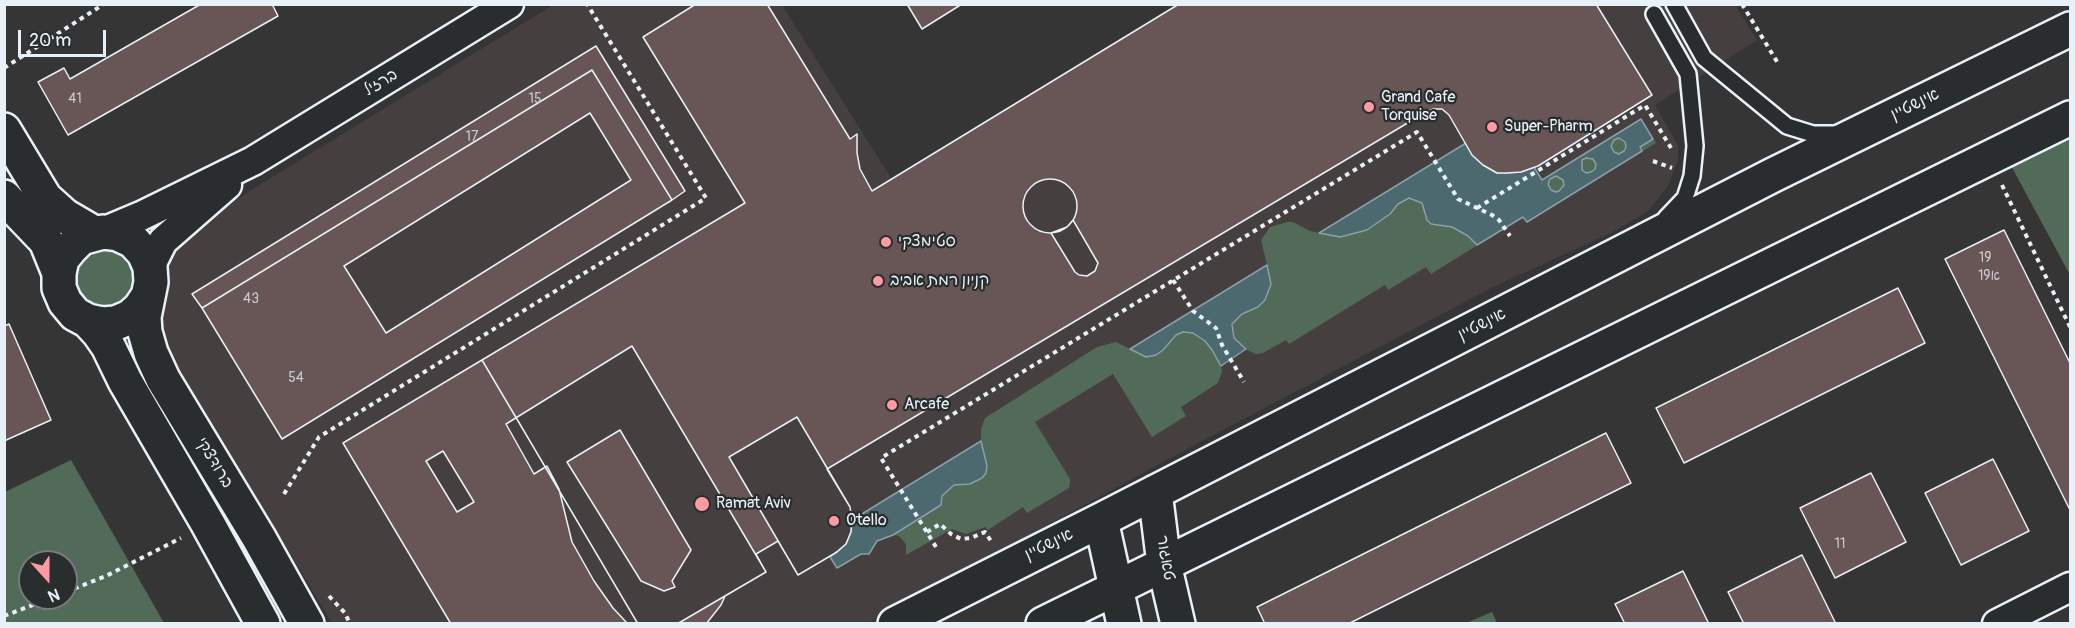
<!DOCTYPE html>
<meta charset="utf-8">
<style>
body{margin:0}
#map{position:relative;width:2075px;height:628px;overflow:hidden;background:#363536;font-family:Pangolin,sans-serif}
canvas{display:block}
.frame{position:absolute;inset:0;border:6px solid #e8f1f8;pointer-events:none}
.north{position:absolute;left:18px;top:550px;width:60px;height:60px;box-sizing:border-box;background:#2a2d2e;border:2px solid #767b7f;border-radius:50%;rotate:159deg;font-size:16px;font-weight:700;line-height:24px;text-align:center;color:#e8f1f8}
.north::after{content:'';display:block;margin:auto;width:21px;height:27px;background:#ff9aa2;clip-path:polygon(50% 0,100% 100%,50% 72%,0 100%)}
.scale{position:absolute;left:18px;top:30px;width:88px;height:27px;box-sizing:border-box;border:3px solid #e8f1f8;border-top:0;padding-left:8px;font-size:18px;line-height:21px;white-space:nowrap;color:#e8f1f8;-webkit-text-stroke:4px #2a2d2e;paint-order:stroke}
</style>
<div id="map">
<canvas width="2075" height="628"></canvas>
<div class="frame"></div>
<div class="north">N</div>
<div class="scale">20 m</div>
</div>
<script>
const g = document.querySelector('canvas').getContext('2d');
g.lineJoin = 'round';
function paint(path, color) {
  g.fillStyle = color;
  g.fill(path, 'evenodd');
}
function shape(rows) {
  const path = new Path2D();
  for (const r of rows) {
    if (r.length === 3) {
      path.moveTo(r[0] + r[2], r[1]);
      path.arc(r[0], r[1], r[2], 0, 2 * Math.PI);
      continue;
    }
    path.moveTo(r[0], r[1]);
    for (let i = 2; i < r.length; i += 2) path.lineTo(r[i], r[i + 1]);
  }
  return path;
}
function trace(path, color, width, dash) {
  g.strokeStyle = color;
  g.lineWidth = width;
  g.lineCap = dash ? 'butt' : 'round';
  g.setLineDash(dash || []);
  g.stroke(path);
}
function write(font, color, halo, rows, align = 'center') {
  g.font = font + ' Pangolin,"Playpen Sans Hebrew",sans-serif';
  g.lineWidth = 4.5;
  g.setLineDash([]);
  g.textBaseline = 'middle';
  g.strokeStyle = halo;
  g.fillStyle = color;
  for (const [text, x, y, turn = 0] of rows) {
    g.save();
    g.translate(x, y);
    g.rotate((+turn || 0) * Math.PI / 180);
    g.textAlign = isNaN(turn) ? turn : align;
    if (halo) g.strokeText(text, 0, 0);
    g.fillText(text, 0, 0);
    g.restore();
  }
}
paint(shape([
 [553,5,782,5,891,178,1178,5,1735,5,1757,40,1655,105,1678,146,1678,160,1668,186,1648,211,1611,233,1491,288,1176,455,868,623,332,623,157,335,162,262,189,234,248,192]
]), '#453f3f');
paint(shape([
 [1641,119,1656,143,1527,222,1523,217,1431,274,1426,267,1388,290,1385,285,1289,344,1286,340,1263,353,1256,354,1245,349,1221,366,1222,372,1218,383,1181,407,1186,416,1152,437,1113,374,1035,422,1070,479,1070,483,1069,488,1027,513,1023,507,988,530,985,527,966,534,952,529,906,555,906,544,899,536,893,535,877,541,869,554,861,554,837,568,830,557,846,544,851,532,852,520,981,441,981,429,985,418,1097,347,1116,342,1130,349,1267,265,1261,240,1270,227,1287,222,1293,222,1310,231,1319,233,1466,143,1472,155,1483,165,1497,173,1521,172,1534,167,1542,180],
 [2070,130,2070,275,2008,160],
 [106,279,29],
 [71,460,164,623,5,623,5,492],
 [30,562,66,562,66,598,30,598],
 [1492,612,1497,623,1466,623]
]), '#526a58');
const water = shape([
 [1641,119,1653,139,1640,147,1642,151,1527,222,1523,217,1477,245,1468,236,1452,227,1431,224,1427,220,1422,203,1409,198,1398,204,1390,214,1367,230,1340,237,1319,233,1466,143,1472,155,1483,165,1497,173,1521,172,1534,167,1542,180,1641,119],
 [1619,138,1625,142,1626,147,1624,151,1619,154,1614,152,1611,146,1614,140,1619,138],
 [1586,158,1593,159,1596,164,1595,169,1591,172,1586,173,1582,170,1582,160,1586,158],
 [1556,176,1563,180,1564,185,1559,191,1556,192,1551,190,1548,184,1550,179,1556,176],
 [1267,265,1271,284,1265,300,1258,307,1242,314,1232,324,1234,338,1246,349,1221,366,1212,350,1205,341,1193,333,1183,332,1176,335,1163,350,1156,355,1146,357,1130,349,1267,265],
 [981,441,987,466,986,473,982,478,970,484,954,485,942,496,941,505,893,535,877,541,869,554,861,554,837,568,830,557,846,544,851,532,852,520,981,441]
]);
paint(water, '#4c6970');
trace(water, '#8a9fa6', 1.5);
const building = shape([
 [201,4,272,4,278,16,68,135,38,82,64,68,70,79,201,4],
 [696,4,767,4,850,139,857,134,857,153,860,169,872,191,1179,4,1596,4,1652,95,1538,166,1521,172,1507,173,1497,173,1483,165,1472,155,1449,115,1442,109,1433,109,1421,115,827,469,850,507,852,520,851,532,846,544,837,552,798,575,778,541,756,554,766,572,677,624,638,624,482,360,745,203,643,37,696,4],
 [907,4,962,4,922,29,907,4],
 [596,46,685,191,672,200,592,70,202,308,192,294,596,46],
 [592,70,672,200,282,439,202,308,592,70],
 [590,113,631,180,386,333,344,266,590,113],
 [1050,206,27],
 [1073,220,1098,263,1095,271,1087,276,1079,275,1075,272,1051,233,1067,227,1073,220],
 [2004,230,2070,363,2070,510,1945,259,2004,230],
 [1898,288,1925,343,1684,463,1656,408,1898,288],
 [9,324,51,420,4,441,4,326,9,324],
 [632,346,766,572,725,596,721,605,706,624,627,623,613,608,594,581,572,542,559,489,547,466,534,474,506,424,632,346],
 [620,430,691,550,672,581,675,587,664,591,641,581,567,462,620,430],
 [482,360,638,624,451,624,343,443,482,360],
 [797,417,850,507,852,520,851,532,846,544,837,552,798,575,729,457,797,417],
 [1606,433,1631,483,1348,624,1265,624,1257,607,1606,433],
 [443,451,474,502,457,512,426,461,443,451],
 [1993,459,2029,531,1961,565,1925,493,1993,459],
 [1871,473,1906,542,1835,578,1800,508,1871,473],
 [1802,555,1836,624,1744,624,1728,592,1802,555],
 [1683,571,1709,624,1625,624,1615,604,1683,571]
]);
paint(building, '#685555');
trace(building, '#e8f1f8', 1.5);
const service = shape([
 [1674,4,1704,58,1787,126,1813,134,1837,134],
 [1654,14,1688,74,1695,146,1692,176,1685,198,1666,218]
]);
const minor = shape([
 [103,232,141,216,253,161,509,4],
 [150,267,163,241,227,185],
 [1997,624,2070,587]
]);
const tertiary = shape([
 [4,130,45,198,65,216,94,233],
 [4,197,46,241,59,273],
 [148,296,140,308,130,317,116,323,102,324,88,321,75,314,65,302,59,288,59,273,62,259,71,248,81,238,103,232,118,234,133,241,144,253,150,267,151,282,144,317,145,332,151,353,163,379,259,538,307,624],
 [88,321,99,333,108,346,125,381,208,524,263,624],
 [1155,492,1164,564,1178,624],
 [1101,520,1124,624],
 [895,624,1101,520,1773,175,2070,29],
 [1043,624,2070,118]
]);
trace(service, '#e8f1f8', 20);
trace(minor, '#e8f1f8', 33);
trace(tertiary, '#e8f1f8', 38);
trace(shape([
 [1742,4,1779,65],
 [4,68,104,4],
 [1653,161,1672,168],
 [2002,185,2070,327],
 [1477,208,1645,105,1671,148],
 [1173,280,1193,311,1216,328,1222,345,1244,382],
 [284,494,319,437,706,198,587,4],
 [927,532,940,524,951,534,961,539,971,538,985,532,991,541],
 [936,547,881,458,1417,132,1458,199,1492,215,1499,220,1510,236],
 [66,592,106,576,181,538],
 [329,596,345,613,350,624],
 [4,616,51,598]
]), '#e8f1f8', 4, [4.5, 4.5]);
trace(service, '#2a2d2e', 15);
trace(minor, '#2a2d2e', 28);
trace(tertiary, '#2a2d2e', 33);
for (const [x, y, r, color] of [
 [1369,107,6,"#ff9aa2"],
 [1492,127,6,"#ff9aa2"],
 [886,242,6,"#ff9aa2"],
 [878,281,6,"#ff9aa2"],
 [892,405,6,"#ff9aa2"],
 [702,504,8,"#ff9aa2"],
 [834,521,6,"#ff9aa2"]
]) {
  const dot = new Path2D();
  dot.arc(x, y, r, 0, 2 * Math.PI);
  g.fillStyle = color;
  g.fill(dot);
  trace(dot, '#2a2d2e', 2);
}
write('14px', '#c8cacf', null, [
 ["41",75,99],
 ["15",535,99],
 ["17",472,137],
 ["19",1985,258],
 ["19א",1989,276],
 ["43",251,299],
 ["54",296,378],
 ["11",1840,544]
]);
write('16px', '#e8f1f8', '#2a2d2e', [
 ["ברזיל",381,83,-31],
 ["אינשטיין",1915,105,-26],
 ["אינשטיין",1482,325,-27],
 ["ברודצקי",214,463,59],
 ["אינשטיין",1049,545,-26],
 ["טאגור",1165,558,80]
]);
write('16px', '#e8f1f8', '#2a2d2e', [
 ["Grand Cafe",1381,98],
 ["Torquise",1381,116],
 ["Super-Pharm",1504,127],
 ["סטימצקי",898,242],
 ["קניון רמת אביב",890,281],
 ["Arcafe",904,405],
 ["Ramat Aviv",716,504],
 ["Otello",846,521]
], 'left');
</script>
